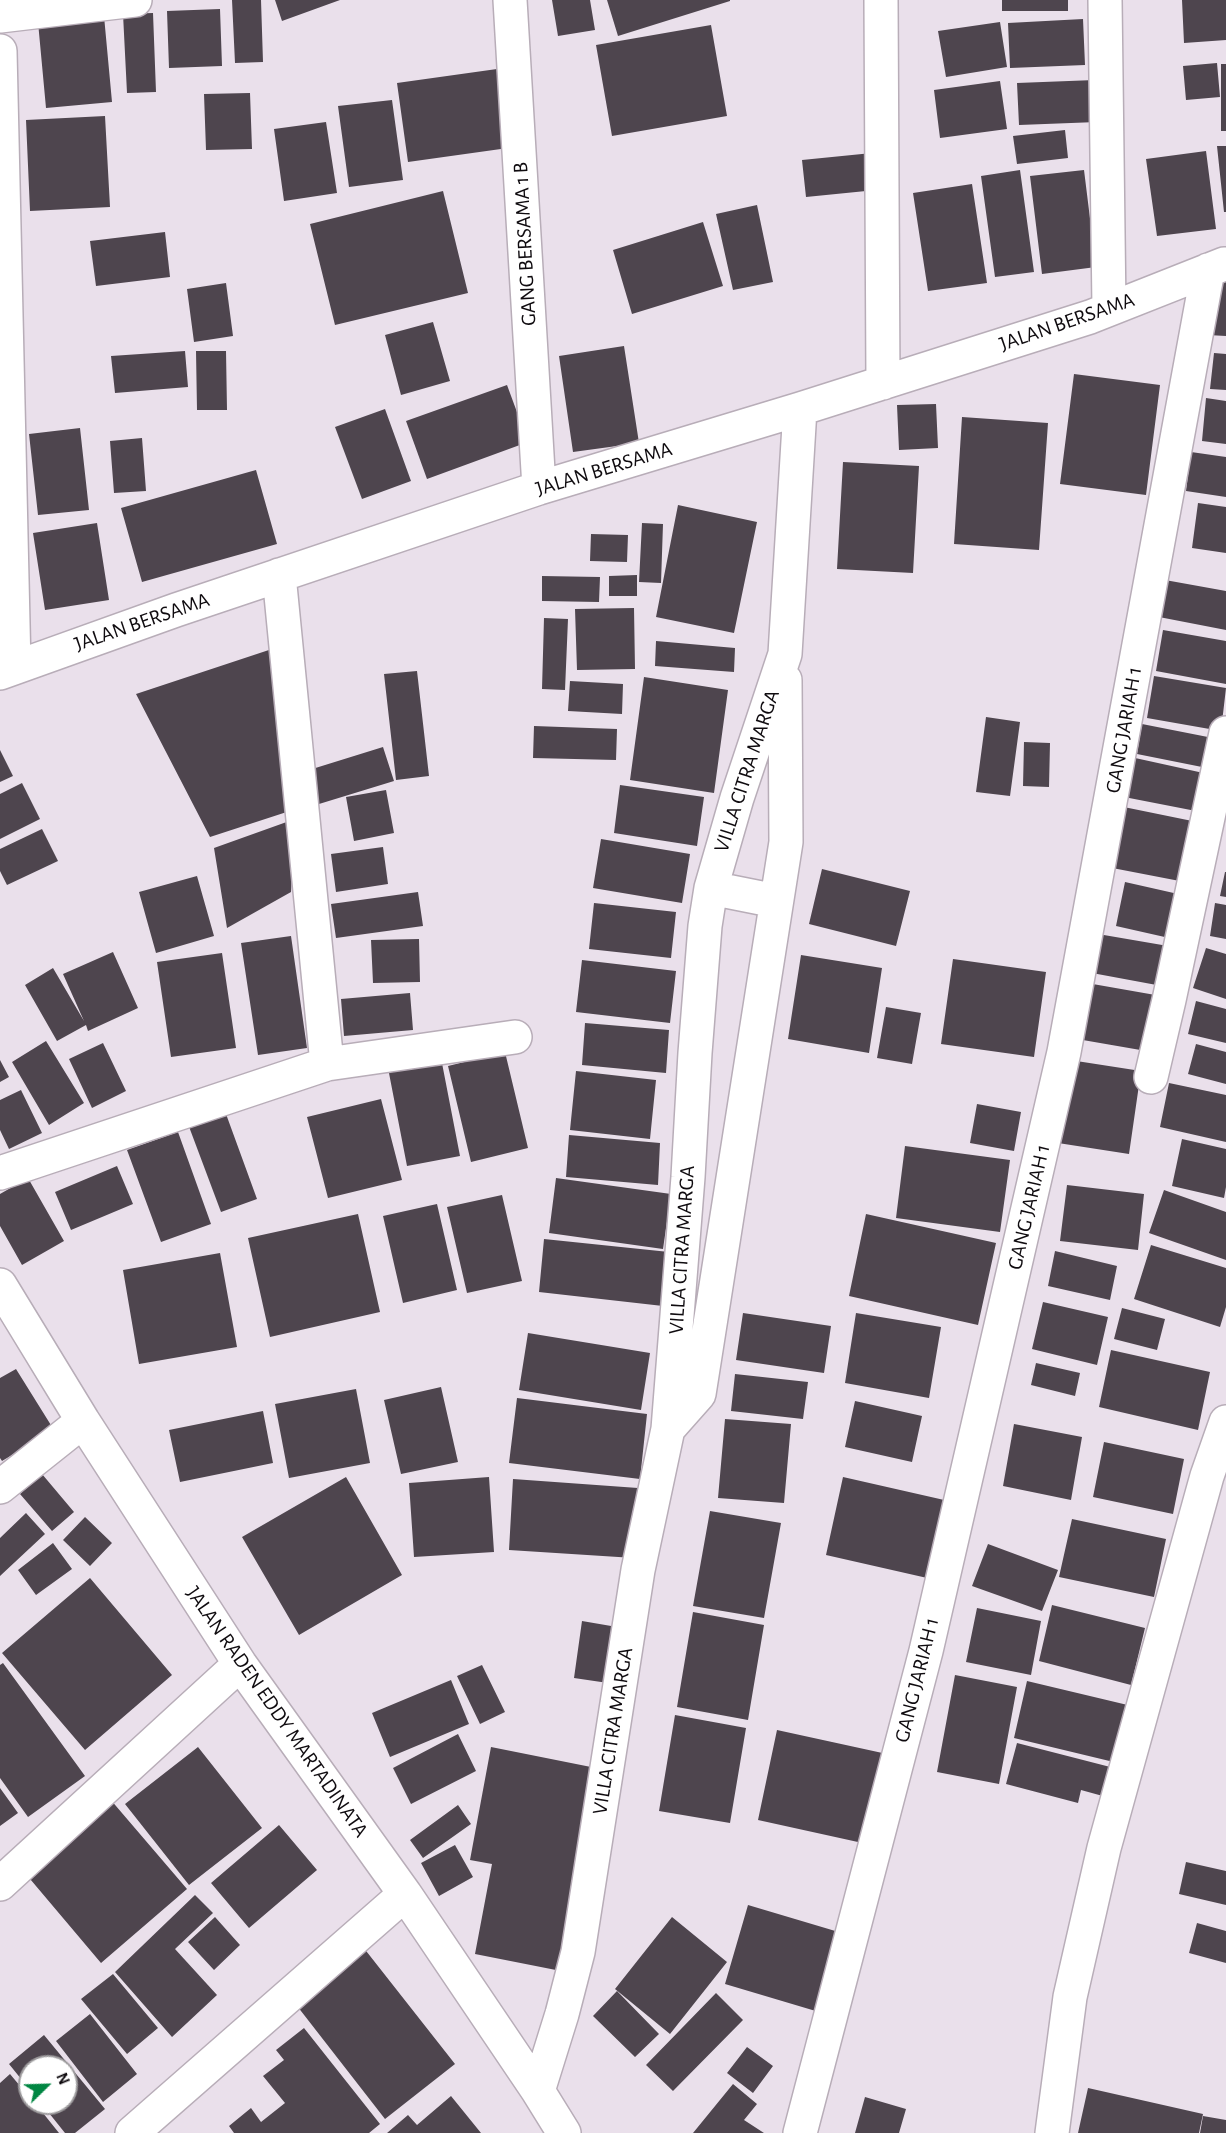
<!DOCTYPE html>
<style>
body{margin:0}
#map{position:relative;width:1226px;height:2133px;overflow:hidden;background:#eae0eb;font-family:"Alegreya Sans",sans-serif}
canvas{display:block}
.north{position:absolute;left:18px;top:2055px;width:60px;height:60px;box-sizing:border-box;background:#fff;border:2px solid #9f9d9f;border-radius:50%;rotate:67deg;font-size:16px;font-weight:700;line-height:24px;text-align:center;color:#0f0b0f}
.north::after{content:'';display:block;margin:auto;width:21px;height:27px;background:#008642;clip-path:polygon(50% 0,100% 100%,50% 72%,0 100%)}
</style>
<div id="map">
<canvas width="1226" height="2133"></canvas>
<div class="north">N</div>
</div>
<script>
const g = document.querySelector('canvas').getContext('2d');
g.lineJoin = 'round';
function paint(path, color) {
  g.fillStyle = color;
  g.fill(path, 'evenodd');
}
function shape(rows) {
  const path = new Path2D();
  for (const r of rows) {
    path.moveTo(r[0], r[1]);
    for (let i = 2; i < r.length; i += 2) path.lineTo(r[i], r[i + 1]);
  }
  return path;
}
function trace(path, color, width, dash) {
  g.strokeStyle = color;
  g.lineWidth = width;
  g.lineCap = dash ? 'butt' : 'round';
  g.setLineDash(dash || []);
  g.stroke(path);
}
function write(font, color, halo, rows, align = 'center') {
  g.font = font + ' "Alegreya Sans",sans-serif';
  g.lineWidth = 6;
  g.setLineDash([]);
  g.textBaseline = 'middle';
  g.strokeStyle = halo;
  g.fillStyle = color;
  for (const [text, x, y, turn = 0] of rows) {
    g.save();
    g.translate(x, y);
    g.rotate((+turn || 0) * Math.PI / 180);
    g.textAlign = isNaN(turn) ? turn : align;
    if (halo) g.strokeText(text, 0, 0);
    g.fillText(text, 0, 0);
    g.restore();
  }
}
paint(shape([
 [232,0,261,0,263,62,235,63],
 [275,0,340,0,282,21],
 [552,0,590,0,595,30,558,36],
 [607,0,730,0,730,1,618,36],
 [1002,0,1068,0,1068,11,1002,11],
 [1182,0,1226,0,1226,40,1184,43],
 [220,9,222,66,169,68,167,11],
 [153,13,156,92,127,93,123,14],
 [104,16,112,102,46,108,38,22],
 [1083,19,1085,65,1010,68,1008,23],
 [1000,22,1007,67,946,77,938,31],
 [711,25,727,116,612,136,596,45],
 [1217,63,1220,97,1186,100,1183,66],
 [1221,64,1226,64,1226,131,1221,131],
 [497,69,508,148,408,162,397,83],
 [1095,80,1097,122,1019,125,1017,83],
 [1000,81,1007,129,940,138,934,90],
 [250,93,252,149,206,150,204,94],
 [392,100,403,180,349,187,338,106],
 [105,116,110,207,30,211,26,120],
 [326,122,337,193,284,201,274,129],
 [1065,130,1068,158,1017,164,1013,136],
 [1217,146,1226,146,1226,212,1224,212],
 [1206,151,1216,229,1157,236,1146,159],
 [872,153,876,190,806,197,802,160],
 [1020,170,1034,272,995,277,981,176],
 [1084,170,1096,267,1042,274,1030,176],
 [972,184,987,283,928,291,913,193],
 [443,191,468,293,335,325,310,224],
 [757,205,773,282,733,290,716,214],
 [703,222,723,286,632,314,613,250],
 [165,232,170,277,96,286,90,241],
 [1213,274,1226,275,1226,336,1208,335],
 [226,283,233,336,194,342,187,289],
 [433,322,450,381,401,395,385,335],
 [624,346,639,443,573,452,559,356],
 [185,351,188,387,115,393,111,356],
 [196,351,226,351,227,410,197,410],
 [1214,353,1226,354,1226,390,1210,389],
 [1074,374,1160,385,1146,495,1060,484],
 [507,385,528,442,427,479,406,421],
 [1206,398,1226,401,1226,444,1202,441],
 [936,404,938,448,899,450,897,405],
 [385,409,411,481,362,499,335,427],
 [962,417,1048,423,1039,550,954,544],
 [80,428,89,510,38,515,29,434],
 [142,438,146,491,114,493,110,441],
 [1191,452,1226,457,1226,497,1186,491],
 [843,462,919,466,913,573,837,569],
 [256,470,277,544,142,582,121,508],
 [1198,503,1226,507,1226,553,1192,548],
 [678,505,757,522,734,633,656,617],
 [97,523,109,600,45,610,33,533],
 [642,523,663,524,661,583,639,582],
 [591,534,628,535,627,562,590,561],
 [637,575,637,596,609,596,609,576],
 [542,576,600,577,599,602,542,601],
 [1165,580,1226,591,1226,630,1159,617],
 [634,608,635,669,577,670,575,609],
 [544,618,568,619,565,690,542,689],
 [1163,630,1226,641,1226,684,1156,671],
 [656,641,735,648,734,672,655,666],
 [281,646,299,808,210,837,136,694],
 [417,671,429,776,396,780,384,674],
 [1154,676,1226,688,1221,731,1147,718],
 [644,677,728,690,714,793,630,780],
 [570,681,623,684,622,714,568,711],
 [986,717,1020,722,1010,796,976,792],
 [1142,724,1218,739,1212,769,1137,754],
 [534,726,617,729,616,760,533,758],
 [1024,742,1050,743,1049,787,1023,786],
 [383,747,394,781,319,804,309,770],
 [0,750,13,776,0,782],
 [1126,756,1208,774,1201,812,1119,796],
 [22,783,40,819,0,839,0,794],
 [620,785,704,797,697,846,614,833],
 [386,790,394,833,354,841,346,797],
 [1114,805,1202,823,1190,883,1102,866],
 [295,819,291,892,227,928,214,848],
 [42,829,58,861,7,885,0,871,0,849],
 [601,839,690,854,682,903,593,888],
 [383,847,388,884,336,892,331,854],
 [822,869,910,891,896,946,809,924],
 [1225,872,1226,872,1226,897,1220,896],
 [197,876,214,936,156,953,139,892],
 [1125,882,1187,896,1178,940,1116,926],
 [418,892,423,926,336,938,331,904],
 [594,903,676,912,671,958,589,949],
 [1215,903,1226,905,1226,939,1210,936],
 [1098,934,1168,946,1162,986,1092,973],
 [291,936,307,1048,258,1055,241,943],
 [419,939,420,982,373,983,371,940],
 [1206,948,1226,954,1226,999,1193,988],
 [113,952,138,1008,88,1031,86,1025,57,1041,25,985,53,968,84,1021,63,974],
 [222,953,236,1048,171,1057,157,962],
 [801,955,882,968,869,1053,788,1039],
 [953,959,1046,972,1034,1057,941,1044],
 [582,960,676,971,670,1023,576,1012],
 [1087,983,1161,996,1152,1052,1077,1039],
 [410,993,413,1030,344,1036,341,999],
 [1196,1001,1226,1009,1226,1043,1188,1034],
 [886,1007,921,1013,912,1064,877,1058],
 [585,1023,669,1030,666,1073,582,1065],
 [46,1041,84,1103,49,1125,12,1062],
 [103,1043,126,1091,92,1108,69,1059],
 [1196,1044,1226,1052,1226,1084,1188,1074],
 [505,1052,528,1148,471,1162,448,1066],
 [441,1058,460,1156,407,1166,388,1068],
 [0,1060,9,1077,0,1082],
 [1070,1060,1141,1071,1129,1154,1058,1143],
 [576,1071,656,1080,650,1139,570,1130],
 [1169,1083,1226,1095,1226,1142,1160,1127],
 [21,1090,42,1133,9,1149,0,1130,0,1100],
 [381,1099,402,1180,328,1198,307,1117],
 [222,1103,257,1199,221,1212,185,1116],
 [977,1104,1021,1112,1014,1151,970,1143],
 [178,1132,211,1224,161,1242,127,1150],
 [569,1135,660,1143,658,1185,566,1177],
 [1182,1139,1226,1149,1226,1187,1224,1198,1172,1186],
 [905,1146,1010,1160,1000,1232,896,1218],
 [117,1166,133,1204,71,1230,55,1192],
 [28,1178,64,1241,22,1265,0,1226,0,1194],
 [556,1178,671,1194,663,1249,549,1233],
 [1067,1185,1144,1194,1138,1250,1060,1241],
 [1164,1190,1226,1212,1226,1260,1149,1233],
 [502,1195,522,1281,467,1293,447,1207],
 [437,1204,457,1290,403,1303,383,1216],
 [358,1214,380,1312,270,1337,248,1238],
 [866,1214,996,1243,978,1325,849,1296],
 [544,1239,669,1252,663,1306,539,1292],
 [1151,1245,1226,1268,1226,1307,1220,1327,1134,1299],
 [1055,1251,1117,1266,1110,1300,1048,1286],
 [220,1253,237,1347,139,1364,123,1270],
 [1043,1302,1108,1317,1097,1365,1032,1349],
 [1122,1308,1165,1319,1157,1350,1114,1339],
 [743,1313,831,1326,824,1373,736,1360],
 [856,1313,941,1327,929,1398,845,1383],
 [528,1333,650,1353,641,1410,519,1390],
 [1111,1350,1210,1372,1198,1430,1099,1407],
 [1036,1363,1080,1373,1075,1396,1031,1385],
 [16,1369,54,1430,2,1461,0,1458,0,1378],
 [735,1374,808,1382,803,1419,731,1411],
 [441,1387,458,1462,401,1474,384,1400],
 [356,1389,370,1463,289,1478,275,1404],
 [517,1398,647,1414,640,1479,509,1463],
 [855,1401,922,1416,912,1462,845,1447],
 [263,1411,273,1463,180,1482,169,1430],
 [725,1419,791,1424,784,1503,718,1498],
 [1014,1424,1082,1437,1071,1500,1003,1486],
 [1104,1442,1184,1459,1173,1514,1093,1497],
 [42,1474,74,1512,52,1531,20,1494],
 [346,1477,402,1575,299,1635,242,1537],
 [489,1477,494,1552,414,1557,409,1483],
 [843,1477,953,1502,936,1580,826,1555],
 [513,1479,638,1488,634,1558,509,1550],
 [710,1511,781,1523,764,1618,693,1606],
 [26,1513,45,1534,0,1576,0,1538],
 [85,1517,112,1543,90,1566,63,1540],
 [1072,1519,1166,1539,1154,1597,1059,1577],
 [53,1543,72,1569,36,1595,18,1570],
 [988,1544,1058,1570,1042,1611,972,1586],
 [90,1578,172,1675,85,1750,2,1653],
 [1052,1605,1145,1628,1131,1685,1039,1661],
 [977,1608,1041,1621,1031,1675,966,1662],
 [693,1612,764,1625,748,1720,677,1707],
 [582,1621,617,1627,608,1683,574,1678],
 [3,1663,85,1776,28,1817,0,1778,0,1665],
 [482,1665,505,1712,480,1724,457,1676],
 [955,1675,1017,1687,999,1784,937,1772],
 [451,1680,469,1724,390,1757,372,1713],
 [1027,1681,1136,1707,1122,1764,1014,1738],
 [675,1715,746,1728,730,1823,659,1811],
 [777,1730,887,1754,867,1844,758,1820],
 [458,1734,476,1771,411,1804,393,1768],
 [1017,1743,1118,1769,1110,1798,1081,1790,1078,1803,1006,1784],
 [198,1747,262,1828,189,1885,125,1804],
 [491,1747,601,1769,561,1971,475,1954,492,1864,470,1860],
 [0,1788,18,1813,0,1826],
 [110,1799,187,1889,101,1963,25,1873],
 [458,1805,471,1824,423,1858,410,1840],
 [279,1825,317,1870,249,1928,211,1883],
 [455,1845,473,1877,439,1896,421,1863],
 [1186,1862,1226,1871,1226,1905,1179,1894],
 [195,1895,213,1913,175,1949,217,1995,172,2037,115,1972],
 [748,1905,842,1933,819,2012,725,1984],
 [215,1917,240,1945,214,1970,188,1942],
 [672,1917,727,1962,670,2034,615,1989],
 [1197,1923,1226,1931,1226,1963,1189,1953],
 [363,1947,455,2064,385,2119,294,2002],
 [113,1974,158,2028,127,2054,81,1999],
 [617,1991,659,2034,635,2057,593,2016],
 [716,1993,743,2020,673,2091,646,2065],
 [90,2014,137,2074,103,2102,56,2041],
 [304,2028,380,2124,369,2133,234,2133,229,2126,251,2108,261,2122,285,2103,263,2076,284,2060,276,2050],
 [44,2035,105,2109,75,2133,65,2133,41,2103,66,2103,66,2067,30,2067,30,2090,9,2064],
 [747,2047,773,2066,753,2093,727,2073],
 [10,2074,30,2098,30,2103,35,2103,59,2133,0,2133,0,2083],
 [733,2084,757,2104,744,2120,764,2133,693,2133],
 [1088,2088,1203,2114,1199,2133,1078,2133],
 [451,2096,481,2133,387,2133,408,2115,417,2125],
 [865,2097,906,2109,899,2133,855,2133],
 [1203,2116,1226,2120,1226,2133,1200,2133]
]), '#4e454e');
const street = shape([
 [510,0,539,488],
 [881,0,883,383],
 [1105,0,1109,309],
 [0,16,135,0],
 [0,51,14,667],
 [279,575,327,1064],
 [0,673,176,610,539,488,800,409,1090,317,1224,264],
 [711,888,776,901],
 [1151,1077,1169,1000,1226,733],
 [0,1173,327,1064,515,1037],
 [0,1285,83,1421,240,1664,405,1894,538,2091,564,2133],
 [668,1429,699,1394,786,842,785,680],
 [0,1487,83,1421],
 [0,1884,240,1664],
 [538,2091,562,2014,578,1952,638,1570,668,1429,688,1177,695,1053,705,926,711,888,737,798,785,654,800,409],
 [132,2133,405,1894],
 [800,2133,926,1651,1064,1052,1208,270],
 [1052,2133,1070,1997,1104,1848,1207,1476,1226,1422]
]);
trace(street, '#b8adb8', 36);
trace(street, '#fff', 33);
write('21px', '#0f0b0f', '#fff', [
 ["GANG BERSAMA 1 B",525,244,-93],
 ["JALAN BERSAMA",1067,322,-19],
 ["JALAN BERSAMA",604,469,-17],
 ["JALAN BERSAMA",142,622,-19],
 ["GANG JARIAH 1",1124,730,-80],
 ["VILLA CITRA MARGA",747,771,-72],
 ["GANG JARIAH 1",1029,1207,-77],
 ["VILLA CITRA MARGA",682,1250,-86],
 ["GANG JARIAH 1",917,1680,-76],
 ["JALAN RADEN EDDY MARTADINATA",277,1712,55],
 ["VILLA CITRA MARGA",613,1731,-81]
]);
</script>
